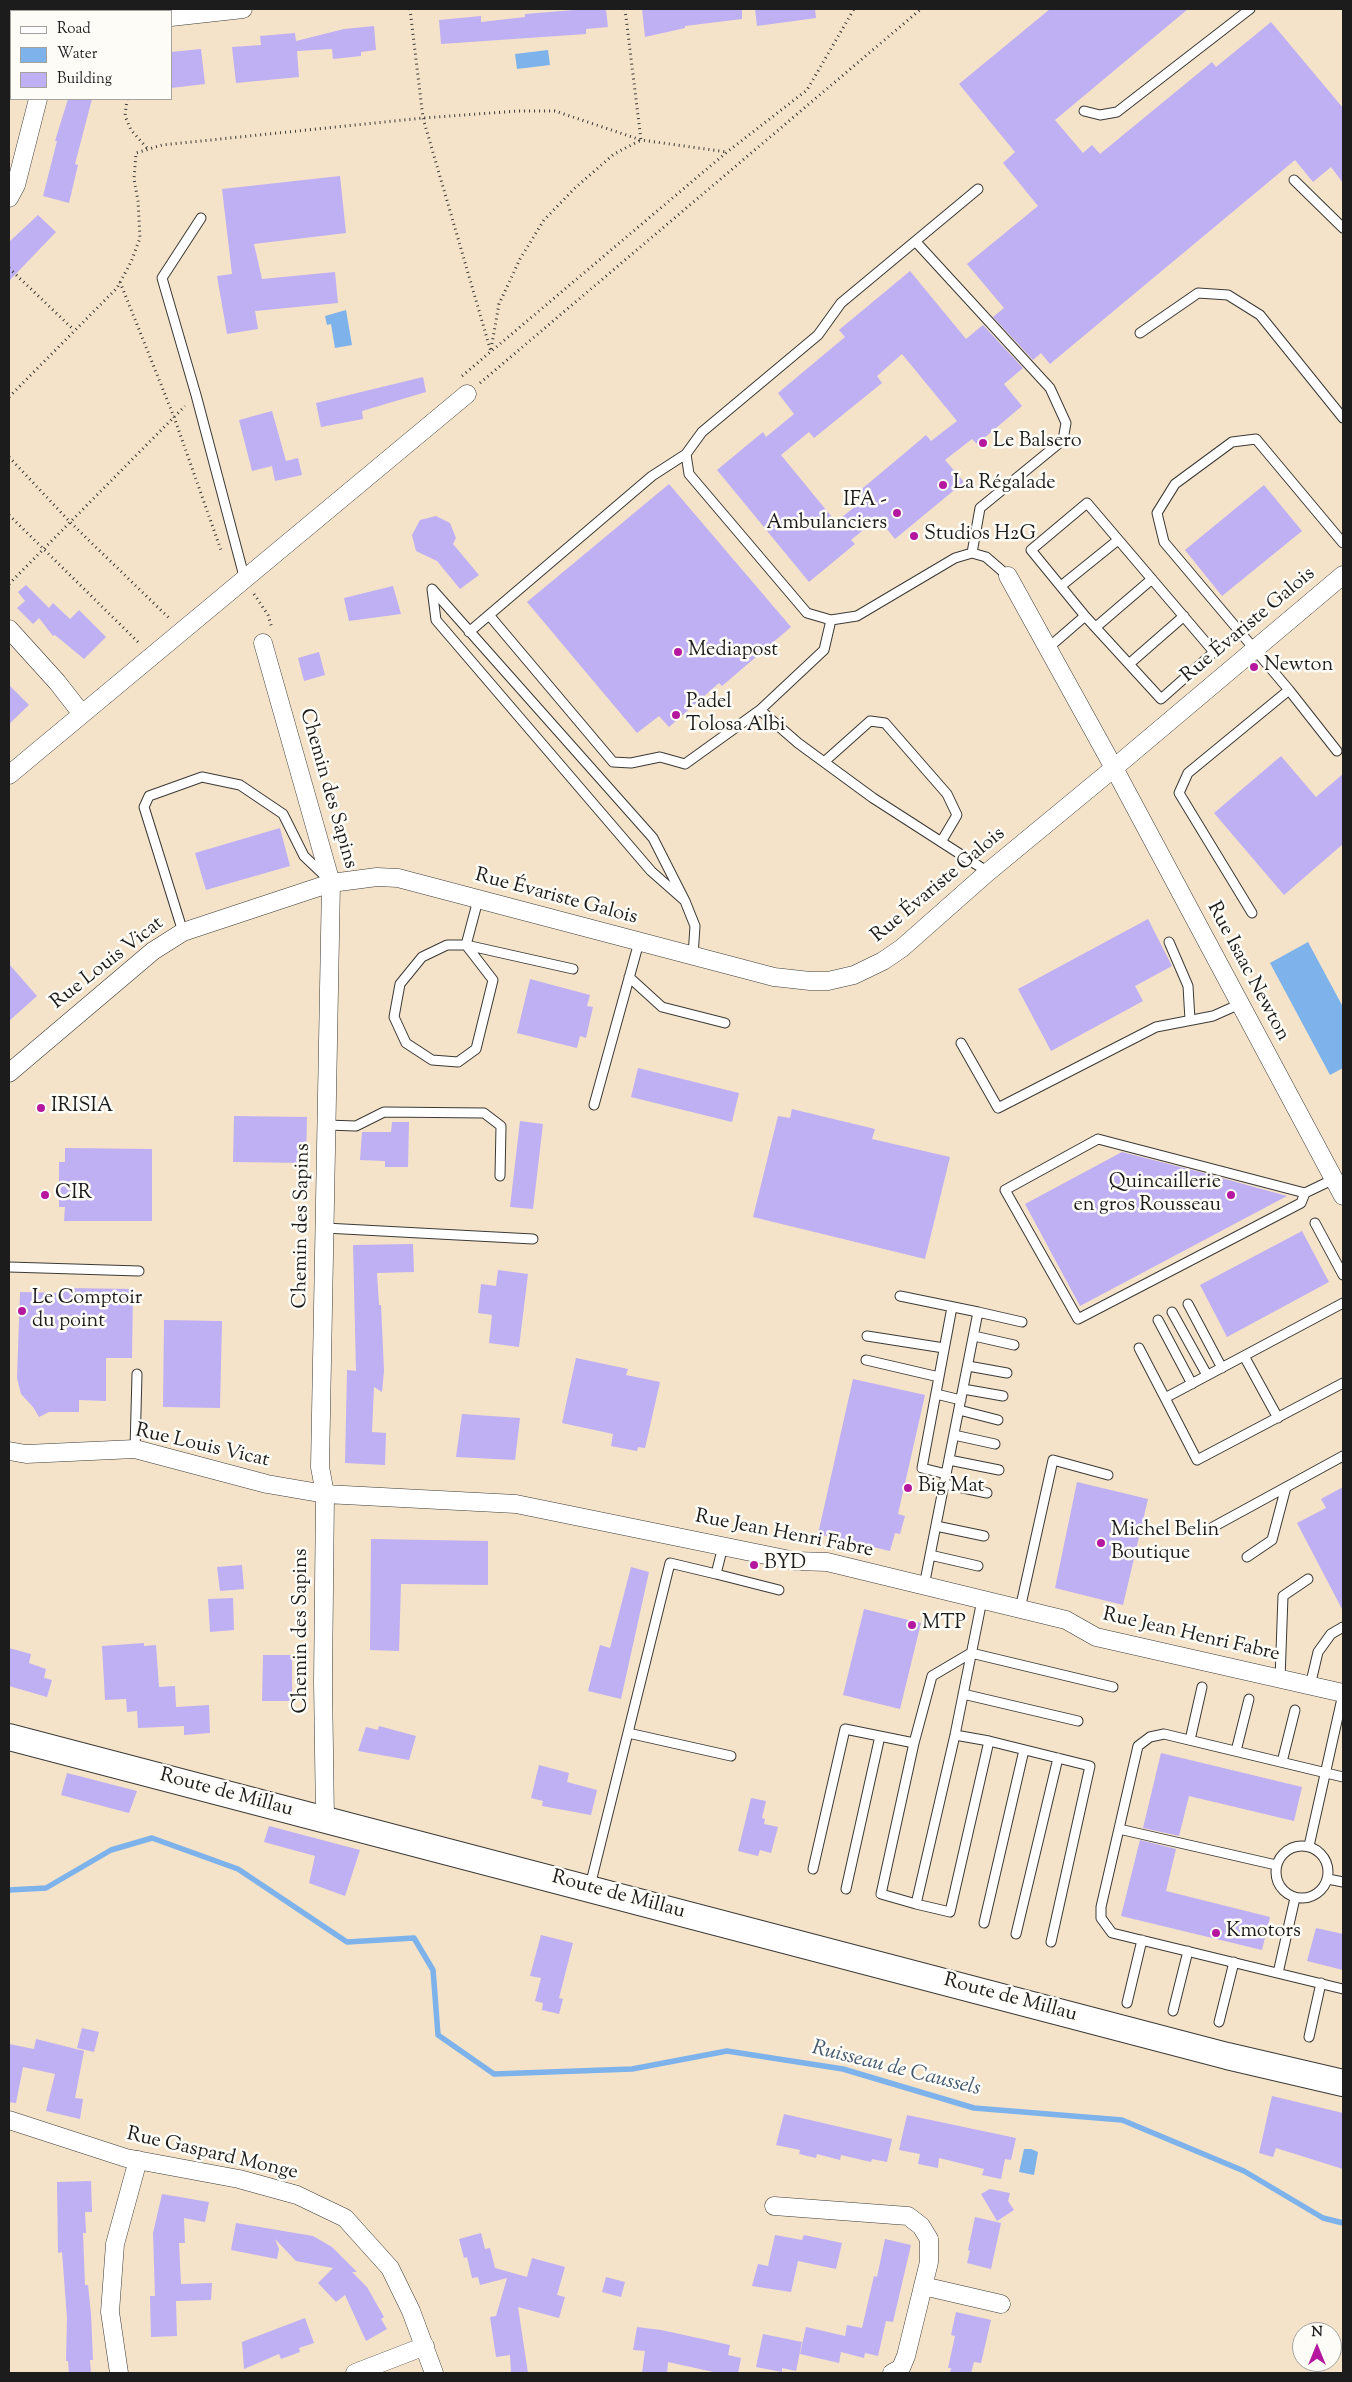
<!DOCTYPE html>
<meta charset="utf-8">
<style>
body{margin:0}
#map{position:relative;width:1352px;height:2382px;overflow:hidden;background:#f4e3c9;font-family:"Sorts Mill Goudy",serif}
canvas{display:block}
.frame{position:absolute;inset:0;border:10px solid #1c1c1c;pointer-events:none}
.legend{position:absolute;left:10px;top:10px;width:162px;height:90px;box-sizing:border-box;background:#fdfcf7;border:1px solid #a3a29f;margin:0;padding:6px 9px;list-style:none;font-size:15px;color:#1c1c1c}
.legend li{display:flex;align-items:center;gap:10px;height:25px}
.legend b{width:25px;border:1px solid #a3a29f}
.north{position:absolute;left:1292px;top:2322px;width:50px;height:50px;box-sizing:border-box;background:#fdfcf7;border:1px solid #a3a29f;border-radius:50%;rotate:0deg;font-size:14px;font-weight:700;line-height:20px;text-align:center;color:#1c1c1c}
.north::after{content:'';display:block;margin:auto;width:18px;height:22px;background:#b5179e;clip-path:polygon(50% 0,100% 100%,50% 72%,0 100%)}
</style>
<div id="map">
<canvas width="1352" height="2382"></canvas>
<div class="frame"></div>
<ul class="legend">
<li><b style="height:6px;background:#fff"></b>Road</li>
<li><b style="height:14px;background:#7db2eb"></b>Water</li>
<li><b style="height:14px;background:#bfaff3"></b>Building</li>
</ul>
<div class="north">N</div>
</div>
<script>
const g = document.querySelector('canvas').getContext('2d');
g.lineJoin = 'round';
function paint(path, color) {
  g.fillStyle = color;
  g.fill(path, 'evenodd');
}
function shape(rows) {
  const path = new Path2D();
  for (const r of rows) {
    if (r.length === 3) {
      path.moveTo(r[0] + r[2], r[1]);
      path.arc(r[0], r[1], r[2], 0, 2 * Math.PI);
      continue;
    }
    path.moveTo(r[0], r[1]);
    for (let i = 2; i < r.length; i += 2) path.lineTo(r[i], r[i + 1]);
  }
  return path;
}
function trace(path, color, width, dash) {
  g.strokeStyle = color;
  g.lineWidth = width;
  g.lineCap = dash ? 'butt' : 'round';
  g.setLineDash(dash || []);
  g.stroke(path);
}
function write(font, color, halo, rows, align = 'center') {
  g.font = font + ' "Sorts Mill Goudy",serif';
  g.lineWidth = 5;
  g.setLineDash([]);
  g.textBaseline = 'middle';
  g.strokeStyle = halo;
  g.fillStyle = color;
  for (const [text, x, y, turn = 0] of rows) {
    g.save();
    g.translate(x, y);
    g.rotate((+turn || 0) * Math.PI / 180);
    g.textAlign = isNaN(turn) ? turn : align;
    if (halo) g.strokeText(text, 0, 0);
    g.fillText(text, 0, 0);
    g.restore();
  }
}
paint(shape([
 [548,50,550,65,517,69,515,54],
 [346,310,352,345,335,348,331,324,327,325,325,316],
 [1308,942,1343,1007,1343,1068,1330,1075,1270,963],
 [1024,2149,1031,2149,1038,2152,1034,2175,1019,2172]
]), '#7db2eb');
trace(shape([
 [9,1890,46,1888,111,1850,152,1838,238,1869,347,1942,414,1938,433,1970,438,2035,494,2074,632,2069,727,2051,843,2069,974,2108,1122,2120,1244,2171,1323,2218,1343,2223]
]), '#7db2eb', 5.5);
paint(shape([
 [586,9,606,9,608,27,586,29,586,34,441,44,439,20,481,16,481,22,525,17,525,14],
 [642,9,742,9,742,19,685,26,685,28,645,37],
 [755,9,815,9,816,18,757,26],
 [1050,9,1188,9,1055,120,1083,153,1092,145,1100,154,1212,62,1216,67,1271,22,1343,108,1343,183,1331,167,1313,182,1295,160,1050,364,1041,353,1033,360,993,317,1004,308,967,264,1038,206,1003,163,1015,152,959,84],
 [374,26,376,50,361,52,361,56,333,59,332,49,297,51,299,77,236,83,232,47,261,45,260,36,295,33,296,41,344,29],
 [201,49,205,84,171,88,171,52],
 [68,99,92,99,75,164,78,165,69,203,43,196,57,141,55,141],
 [340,176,346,233,254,244,262,279,335,272,338,303,255,311,258,329,227,334,217,276,232,274,222,189],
 [38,215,56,232,9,281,9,242],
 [910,271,966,339,983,325,1023,368,1004,384,1022,406,977,444,972,439,945,460,964,482,895,539,878,518,851,540,855,544,809,582,717,470,763,432,766,437,794,414,778,393,845,337,839,330],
 [902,354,957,421,931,441,926,435,906,452,857,493,863,500,836,522,781,455,809,432,814,438,882,383,877,376],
 [423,377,426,392,362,411,363,419,321,427,316,403],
 [272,411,286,461,298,458,302,475,275,481,272,466,252,471,239,420],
 [669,484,791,627,722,686,719,683,669,727,659,716,637,733,527,602],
 [1264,485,1302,531,1222,596,1185,550],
 [436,516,450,523,456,538,453,544,479,575,460,589,437,561,416,551,412,535,420,520],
 [26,585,49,608,53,603,70,619,79,610,106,637,84,659,55,635,53,636,39,618,33,624,17,608,25,601,18,592],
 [393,586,401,614,349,621,344,598],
 [319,652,325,675,304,681,298,658],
 [9,685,29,705,9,724],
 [1281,756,1316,797,1343,774,1343,844,1284,895,1214,813],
 [280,828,290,866,206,890,195,853],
 [1148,919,1172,966,1135,986,1143,1001,1051,1051,1018,989],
 [9,964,37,996,9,1021],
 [530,979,590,995,587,1006,593,1007,586,1038,580,1036,577,1048,517,1033],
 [638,1068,739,1093,732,1122,631,1097],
 [792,1109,875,1129,872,1139,950,1157,925,1259,753,1217,778,1116,790,1118],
 [234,1116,307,1117,306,1163,233,1162],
 [520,1121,543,1124,533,1209,510,1207],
 [392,1122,409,1122,408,1167,385,1167,385,1161,360,1160,362,1132,391,1132],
 [65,1148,152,1149,152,1221,64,1221,65,1207,59,1207,59,1162,65,1162],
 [1122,1152,1200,1172,1287,1196,1080,1306,1025,1204],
 [1302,1231,1329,1282,1227,1337,1200,1285],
 [413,1244,414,1272,377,1273,379,1305,381,1305,384,1371,382,1392,374,1387,372,1432,386,1433,385,1465,345,1463,347,1370,356,1371,353,1245],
 [498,1270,528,1274,519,1347,489,1343,492,1315,478,1313,481,1284,496,1286],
 [63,1288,133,1289,132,1358,106,1358,106,1401,79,1400,79,1412,49,1412,39,1417,33,1407,21,1394,17,1378,20,1292,63,1293],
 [164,1320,222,1321,220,1408,163,1407],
 [576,1358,628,1369,626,1375,660,1382,645,1448,638,1447,637,1451,611,1446,613,1434,562,1423],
 [853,1379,925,1395,898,1514,905,1516,900,1534,895,1533,890,1551,818,1534],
 [462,1414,520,1418,515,1460,456,1457],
 [1077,1482,1148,1499,1123,1605,1055,1588],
 [1343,1487,1343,1611,1297,1523,1326,1508,1321,1499],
 [371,1539,488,1541,488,1585,401,1584,399,1651,370,1650],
 [242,1565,244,1589,220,1591,217,1567],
 [631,1567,649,1572,621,1699,588,1691,600,1645,610,1648],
 [233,1598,234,1630,210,1632,208,1599],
 [864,1609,921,1623,900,1709,843,1695],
 [144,1643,144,1646,156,1645,159,1687,175,1686,176,1707,209,1705,210,1733,184,1735,184,1726,138,1728,137,1711,127,1712,126,1699,105,1700,102,1646],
 [9,1648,31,1654,29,1663,46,1669,44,1678,52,1680,47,1697,9,1686],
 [263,1655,292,1655,292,1701,262,1701],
 [379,1726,416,1736,409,1760,358,1751,366,1727,378,1730],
 [1161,1753,1302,1787,1294,1821,1189,1796,1179,1836,1143,1828],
 [539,1765,569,1773,567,1782,597,1790,591,1815,542,1806,543,1801,531,1798],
 [67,1773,137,1791,129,1813,61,1795],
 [751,1798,766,1801,762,1818,765,1819,764,1824,778,1827,771,1853,760,1850,758,1856,738,1851],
 [269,1826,360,1850,345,1896,309,1883,315,1856,264,1842],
 [1140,1840,1176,1849,1166,1891,1270,1917,1262,1950,1121,1916],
 [1316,1928,1343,1934,1343,1970,1307,1961],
 [541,1935,573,1943,559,1998,563,1999,559,2014,542,2010,543,2003,535,2001,541,1978,530,1976],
 [82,2028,99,2032,94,2052,77,2048],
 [36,2039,84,2051,75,2098,83,2099,80,2119,46,2111,55,2074,23,2067,16,2103,9,2102,9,2044,34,2049],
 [1272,2096,1343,2113,1343,2169,1276,2148,1273,2157,1259,2153],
 [784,2114,892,2139,887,2162,872,2159,871,2162,841,2155,840,2160,817,2154,816,2158,799,2154,800,2150,776,2145],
 [907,2115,1016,2138,1011,2160,1005,2159,1001,2179,982,2175,984,2169,939,2158,938,2168,918,2164,920,2154,899,2150],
 [91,2181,92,2212,85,2212,86,2233,83,2233,85,2285,88,2285,91,2314,93,2360,90,2360,91,2373,69,2373,68,2361,66,2361,67,2318,62,2252,58,2253,57,2182],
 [990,2189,1010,2193,1008,2201,1014,2210,997,2221,981,2194],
 [162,2194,209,2202,205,2222,184,2218,185,2243,179,2243,181,2284,212,2283,211,2300,176,2301,177,2336,151,2337,150,2296,155,2296,153,2233],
 [975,2217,1001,2223,991,2269,967,2263,970,2251,968,2250],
 [236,2223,313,2236,332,2247,357,2272,352,2272,367,2287,384,2317,381,2319,387,2329,366,2341,345,2295,336,2302,318,2283,333,2268,296,2261,275,2239,279,2249,277,2259,231,2250],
 [481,2233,485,2249,490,2248,495,2268,527,2277,532,2258,565,2267,557,2295,565,2297,559,2318,518,2307,528,2373,511,2373,510,2355,496,2357,490,2317,496,2316,507,2278,480,2285,478,2277,472,2278,467,2257,464,2258,459,2239],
 [775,2235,802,2240,804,2235,842,2243,836,2269,798,2261,791,2292,752,2286,758,2264,768,2266],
 [885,2239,911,2245,893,2322,886,2321,878,2356,865,2353,864,2358,841,2352,839,2363,800,2354,806,2327,845,2336,847,2325,862,2328,874,2276,877,2277],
 [606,2277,625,2282,621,2297,602,2292],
 [956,2312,991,2320,981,2363,974,2362,971,2373,950,2373,951,2368,948,2368,955,2336,951,2335],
 [305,2318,314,2343,299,2348,300,2352,281,2359,279,2354,244,2369,242,2342],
 [637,2327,661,2330,730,2345,728,2355,741,2358,738,2373,718,2373,668,2362,667,2373,642,2373,645,2351,633,2350],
 [763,2334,802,2342,796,2371,782,2368,782,2372,756,2367]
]), '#bfaff3');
const lane = shape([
 [1084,111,1100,115,1117,112,1250,9],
 [1294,180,1343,228],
 [978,189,841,303,818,335,702,432,686,454,689,474,807,613,831,620,857,616,955,558,972,553,986,557,1008,576],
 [201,218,162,278,196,395,245,580],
 [916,242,1050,388,1066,423,1063,440,980,508,972,553],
 [1140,333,1198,293,1228,295,1260,315,1343,418],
 [1061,586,1118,540],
 [489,615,613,762,631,763,660,757,685,764,760,710,824,650,831,620],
 [1096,627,1152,579],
 [469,632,652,476,686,454],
 [1048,648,1085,616,1161,699,1214,652,1087,503,1031,550,1085,616],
 [1129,664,1184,616],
 [760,710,798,743,873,798,988,872],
 [1337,751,1289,690,1164,542,1157,513,1175,484,1232,442,1256,439,1343,543],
 [824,762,870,721,885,723,947,794,957,815,941,842],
 [478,900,466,945,493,980,476,1049,458,1062,432,1060,406,1043,394,1017,400,984,422,957,447,945,466,945,573,969],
 [685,901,651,871,436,620,432,589,653,838,685,901,695,926,693,956],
 [1252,913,1179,793,1188,773,1289,690],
 [183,932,144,807,149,796,202,777,240,785,283,814,304,856,326,877],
 [1169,942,1188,986,1190,1020],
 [629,977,662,1007,725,1023],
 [961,1043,998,1108,1156,1027,1213,1016,1240,1004],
 [594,1105,639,942],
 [326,1125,356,1126,384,1112,484,1113,501,1126,500,1176],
 [1305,1193,1098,1139,1005,1190,1078,1319,1301,1203,1305,1193,1334,1179],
 [1315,1223,1343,1275],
 [325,1228,533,1239],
 [9,1267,139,1271],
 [900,1296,978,1312,924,1586],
 [1343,1303,1165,1398,1197,1460,1343,1383],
 [1188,1304,1222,1368],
 [978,1312,1022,1322],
 [1172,1312,1207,1375],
 [1158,1320,1192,1384],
 [867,1336,944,1348],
 [974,1336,1014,1345],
 [1139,1348,1165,1398],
 [1244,1356,1278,1418],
 [866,1360,939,1377],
 [968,1366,1007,1373],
 [963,1389,1003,1396],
 [936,1394,961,1400],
 [959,1410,998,1420],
 [954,1435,995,1444],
 [135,1449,137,1374],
 [949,1460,999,1470],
 [946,1474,922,1468,952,1307],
 [944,1484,987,1493],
 [936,1526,984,1536],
 [1213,1527,1343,1456],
 [930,1555,978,1566],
 [1247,1557,1272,1540,1286,1487],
 [716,1574,779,1590],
 [1020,1609,1053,1460,1108,1475],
 [1280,1679,1283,1596,1308,1579],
 [1310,1686,1318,1652,1331,1634,1343,1627],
 [963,1694,1078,1721],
 [628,1733,731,1756],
 [955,1735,989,1741,950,1912,916,1904,955,1735,982,1600],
 [1190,1740,1202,1687],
 [989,1741,1090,1766,1051,1942],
 [914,1743,881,1894,916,1904],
 [1236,1751,1249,1699],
 [1282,1762,1295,1710],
 [1343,1777,1164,1734,1150,1737,1138,1746,1101,1907,1101,1918,1112,1933,1343,1989],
 [1119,1829,1276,1865],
 [1302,1872,26],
 [1309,1846,1343,1694],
 [813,1869,845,1729,914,1743,932,1676,971,1653,1113,1687],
 [1328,1879,1343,1882],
 [590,1886,670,1563,716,1574,723,1546],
 [846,1889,880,1736],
 [984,1923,1024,1750],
 [1016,1934,1058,1758],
 [1278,1973,1295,1898],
 [1127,2003,1142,1940],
 [1173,2011,1188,1951],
 [1219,2022,1234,1962],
 [1309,2037,1321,1983]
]);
const street = shape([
 [31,9,40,11],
 [171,17,243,9],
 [9,198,16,185,38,99],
 [1008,576,1114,768,1343,1196],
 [9,629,57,682,82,714],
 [263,643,331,883,320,1467,325,1494,323,1682,325,1820],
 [9,775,467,394],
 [9,1073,153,951,183,932,331,883,377,877,398,878,774,977,810,981,828,981,854,975,883,961,902,948,988,872,1114,768,1343,575],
 [9,1451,26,1454,135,1449,267,1484,325,1494,516,1504,795,1561,827,1562,1066,1620,1096,1637,1343,1693],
 [9,2120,126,2158,239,2179,297,2195,345,2218,390,2268,411,2311,434,2373],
 [774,2206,908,2216,921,2226,929,2239,929,2262,906,2356,901,2368,892,2373],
 [923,2286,1001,2304],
 [119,2373,110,2312,115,2244,138,2160],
 [355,2373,425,2346]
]);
const primary = shape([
 [9,1737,1227,2056,1343,2083]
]);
trace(lane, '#3c3a36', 11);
trace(street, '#3c3a36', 19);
trace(primary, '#3c3a36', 28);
trace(shape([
 [410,9,423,118,491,352],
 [625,9,641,140,727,152],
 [127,99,125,116,131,130,148,149],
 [9,268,74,330],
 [120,282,174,417,222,553],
 [491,349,499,304,520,259,544,220,575,188,614,154,641,140],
 [462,376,727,152,807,90,854,9],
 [480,383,921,9],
 [9,397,117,288,131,262,140,238,138,201,134,179,136,153,162,145,423,118,518,111,555,111,641,140],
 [9,457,70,522,169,618],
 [9,515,140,644],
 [9,584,185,406],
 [254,594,268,615,272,628]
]), '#3c3a36', 3, [1, 4]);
trace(lane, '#fff', 9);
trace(street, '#fff', 18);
trace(primary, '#fff', 26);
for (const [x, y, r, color] of [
 [983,443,5,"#b5179e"],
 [943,485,5,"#b5179e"],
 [897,513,5,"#b5179e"],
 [914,536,5,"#b5179e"],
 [678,652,5,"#b5179e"],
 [1254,667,5,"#b5179e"],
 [676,715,5,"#b5179e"],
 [41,1108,5,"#b5179e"],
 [45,1195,5,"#b5179e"],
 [1231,1195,5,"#b5179e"],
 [22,1311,5,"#b5179e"],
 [908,1488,5,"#b5179e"],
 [1101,1543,5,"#b5179e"],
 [754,1565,5,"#b5179e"],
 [912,1625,5,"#b5179e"],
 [1216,1933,5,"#b5179e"]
]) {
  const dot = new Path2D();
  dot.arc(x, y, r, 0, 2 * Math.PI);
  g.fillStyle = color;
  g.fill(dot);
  trace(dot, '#fdfcf7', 2);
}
write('20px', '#1c1c1c', '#fdfcf7', [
 ["Le Balsero",993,443],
 ["La Régalade",953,485],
 ["IFA -",887,502,"right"],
 ["Ambulanciers",887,525,"right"],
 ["Studios H2G",924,536],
 ["Mediapost",688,652],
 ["Newton",1264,667],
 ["Padel",686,704],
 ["Tolosa Albi",686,727],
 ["IRISIA",51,1108],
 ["Quincaillerie",1221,1184,"right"],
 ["en gros Rousseau",1221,1207,"right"],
 ["CIR",55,1195],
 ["Le Comptoir",32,1300],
 ["du point",32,1323],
 ["Big Mat",918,1488],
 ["Michel Belin",1111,1532],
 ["Boutique",1111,1555],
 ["BYD",764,1565],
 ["MTP",922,1625],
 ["Kmotors",1226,1933]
], 'left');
write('20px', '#1c1c1c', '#fdfcf7', [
 ["Rue Évariste Galois",1249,626,-40],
 ["Chemin des Sapins",327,789,74],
 ["Rue Évariste Galois",939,886,-40],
 ["Rue Évariste Galois",556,898,15],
 ["Rue Louis Vicat",108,964,-38],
 ["Rue Isaac Newton",1247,972,62],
 ["Chemin des Sapins",303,1226,-89],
 ["Rue Louis Vicat",202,1447,13],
 ["Rue Jean Henri Fabre",784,1535,11],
 ["Chemin des Sapins",303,1631,-90],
 ["Rue Jean Henri Fabre",1191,1636,13],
 ["Route de Millau",226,1794,15],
 ["Route de Millau",618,1896,15],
 ["Route de Millau",1010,1999,15],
 ["Rue Gaspard Monge",212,2155,13]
]);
write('italic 21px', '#43586f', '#fdfcf7', [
 ["Ruisseau de Caussels",896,2070,14]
]);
</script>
